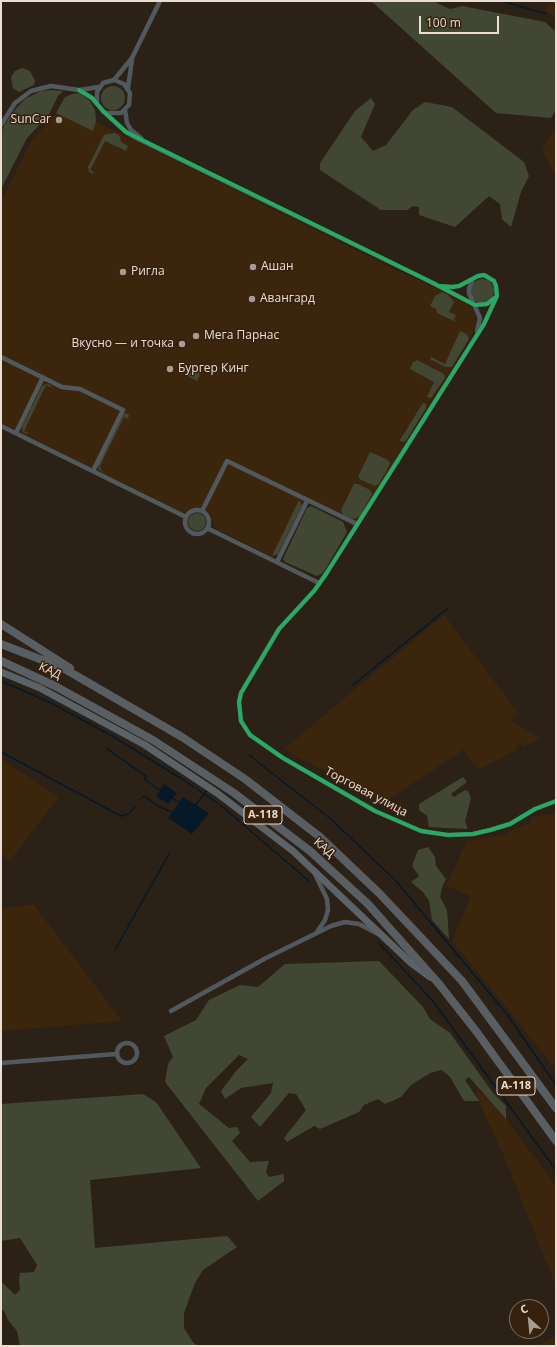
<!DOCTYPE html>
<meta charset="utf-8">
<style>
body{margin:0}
#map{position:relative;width:557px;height:1347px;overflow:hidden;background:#2c2117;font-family:"Open Sans",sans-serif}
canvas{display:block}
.frame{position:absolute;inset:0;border:2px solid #eaddd1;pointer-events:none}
.north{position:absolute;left:509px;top:1299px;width:40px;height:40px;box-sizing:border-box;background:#35210e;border:1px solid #7d6c5c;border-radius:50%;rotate:333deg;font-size:11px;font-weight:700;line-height:16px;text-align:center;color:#eaddd1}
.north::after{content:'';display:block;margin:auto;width:14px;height:18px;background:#a89b90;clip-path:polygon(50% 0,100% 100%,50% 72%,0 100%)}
.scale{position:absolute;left:419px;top:16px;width:80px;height:18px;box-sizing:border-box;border:2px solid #eaddd1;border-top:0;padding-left:5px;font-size:12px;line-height:14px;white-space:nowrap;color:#eaddd1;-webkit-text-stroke:3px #35210e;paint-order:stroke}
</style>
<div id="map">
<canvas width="557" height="1347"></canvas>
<div class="frame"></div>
<div class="north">С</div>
<div class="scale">100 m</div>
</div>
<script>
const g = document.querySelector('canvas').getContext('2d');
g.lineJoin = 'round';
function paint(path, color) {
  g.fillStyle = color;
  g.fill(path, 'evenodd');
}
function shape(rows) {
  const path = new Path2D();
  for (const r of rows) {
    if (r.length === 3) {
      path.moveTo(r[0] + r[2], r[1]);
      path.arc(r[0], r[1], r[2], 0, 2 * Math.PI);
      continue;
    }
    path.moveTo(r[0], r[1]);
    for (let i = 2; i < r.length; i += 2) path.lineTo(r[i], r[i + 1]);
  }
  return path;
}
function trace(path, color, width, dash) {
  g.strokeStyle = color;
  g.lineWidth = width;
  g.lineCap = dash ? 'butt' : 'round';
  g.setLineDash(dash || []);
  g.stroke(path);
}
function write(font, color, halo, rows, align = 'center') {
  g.font = font + ' "Open Sans",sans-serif';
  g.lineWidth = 3;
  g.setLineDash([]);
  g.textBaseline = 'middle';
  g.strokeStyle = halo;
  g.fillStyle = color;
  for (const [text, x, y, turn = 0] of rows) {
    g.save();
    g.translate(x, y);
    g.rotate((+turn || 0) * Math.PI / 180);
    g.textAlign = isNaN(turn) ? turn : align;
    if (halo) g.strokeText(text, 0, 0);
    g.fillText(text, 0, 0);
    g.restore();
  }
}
paint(shape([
 [552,1,556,1,556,20,545,8],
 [62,105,406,275,450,294,472,308,476,315,477,321,473,334,354,526,305,502,279,555,273,557,215,528,211,515,207,511,195,508,184,514,1,423,1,202,31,142],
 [556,126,556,178,542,148],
 [444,615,519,714,510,720,540,738,522,747,521,744,517,746,518,749,480,769,466,755,465,749,385,802,294,755,285,748],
 [1,759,59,797,9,862,1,851],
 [556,813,556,1069,452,941,471,896,446,886,467,841,502,835,530,823,531,818],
 [34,905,122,1021,1,1031,1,908],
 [479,1090,506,1119,556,1186,556,1287,506,1161,475,1093],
 [556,1336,556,1346,537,1346,545,1342]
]), '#3c250d');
paint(shape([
 [371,1,433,1,450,9,462,6,545,22,556,32,556,110,551,118,496,113],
 [22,68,30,71,35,81,34,85,19,92,13,88,11,77,15,71],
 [113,98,12],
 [51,90,63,91,58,96,48,116,27,138,1,189,1,132,5,124,13,112,25,99,41,91],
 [79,93,90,101,95,110,96,121,93,131,56,113,65,97,72,94],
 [371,98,375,104,361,137,373,151,386,145,413,110,425,102,452,107,524,162,529,176,521,192,511,227,502,219,500,204,489,196,455,227,419,215,419,207,413,206,407,210,381,210,320,170,320,163,355,111],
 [115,133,120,136,121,142,128,146,126,151,105,141,90,170,94,172,93,174,89,172,88,167,104,135,106,134],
 [482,291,12],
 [442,292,447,294,454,302,449,312,456,315,454,319,456,322,437,313,436,309,430,306,435,296],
 [460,331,467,334,469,339,452,367,445,367,430,359,431,357,445,364],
 [417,360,444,374,445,378,431,398,427,397,434,382,410,369,413,362],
 [190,363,202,369,197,381,184,374],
 [46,384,51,385,50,387,46,385,24,431,28,433,27,434,23,432,22,427,42,386],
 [423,403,426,404,426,408,406,441,401,442,400,440],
 [126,413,129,415,128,419,124,417,100,466,101,470,108,475,99,470,98,465,124,414],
 [370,452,388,460,390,464,379,484,375,486,361,480,358,477],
 [354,484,358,484,370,490,372,494,360,516,354,519,344,516,341,510],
 [299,500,302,505,278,554,272,556],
 [311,506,343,522,347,532,323,573,317,576,285,562,283,559,307,508],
 [197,522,9],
 [463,777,467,782,451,794,454,797,465,790,468,791,471,798,465,822,467,826,467,829,429,827,427,816,419,810,419,804],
 [428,847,435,857,436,866,446,879,442,887,440,897,447,910,449,939,432,920,429,901,423,892,411,882,419,876,412,866,418,850],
 [379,961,423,1007,430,1019,450,1033,493,1093,506,1106,506,1119,469,1077,465,1080,479,1101,464,1101,450,1077,442,1070,430,1073,411,1085,401,1097,385,1104,378,1099,364,1105,359,1112,320,1129,314,1126,287,1142,284,1138,306,1110,296,1094,289,1093,260,1127,251,1117,271,1093,273,1083,241,1088,225,1099,221,1091,236,1071,248,1059,239,1055,206,1088,199,1104,229,1128,237,1127,240,1133,232,1141,250,1162,269,1161,266,1172,269,1177,284,1174,284,1181,258,1201,165,1082,168,1064,173,1057,164,1036,196,1020,209,1000,240,985,258,987,285,964],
 [143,1094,156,1102,201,1168,90,1180,95,1248,227,1236,237,1247,203,1270,195,1283,184,1313,184,1328,192,1341,197,1346,20,1346,17,1331,8,1320,4,1311,1,1309,1,1281,15,1295,20,1290,19,1280,20,1273,34,1272,37,1265,20,1238,1,1241,1,1104]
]), '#424734');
paint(shape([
 [164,784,177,793,168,804,156,796],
 [183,797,209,813,192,834,168,818]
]), '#051929');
trace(shape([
 [502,1,546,14],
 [1,681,49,702,114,737,182,779,219,804,309,881],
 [353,685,448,608],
 [106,748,146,776,144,779,161,791],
 [1,752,121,816,128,814,135,807],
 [249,755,332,820,396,881,506,1013,556,1085],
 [171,797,180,803],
 [141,799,144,796,158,806,172,812],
 [195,806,207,790],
 [378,942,432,1000,556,1170],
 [115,950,169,854]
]), '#051929', 1.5);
trace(shape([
 [114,80,132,58,160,1],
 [128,88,132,60],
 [79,90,92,98,103,111,126,132,136,138,431,282,475,305,487,304,496,297],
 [97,104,97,92,103,83,114,80,124,84,130,93,129,105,121,113,107,113],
 [125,110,127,123,131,130,141,138],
 [1,125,15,103,31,91,51,86,79,90,99,87],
 [472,280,469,289,469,293,480,318,477,331],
 [439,286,452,287,459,286,478,276,484,275,494,281,496,286,497,296,484,324,326,574,314,591,279,629,241,693,239,702,241,721,250,735,283,758,375,811,421,831,448,835,473,834,490,830,510,824,535,809,556,801],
 [1,357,62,387,80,389,123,410,93,471],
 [1,426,186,517],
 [16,433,43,377],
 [197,522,12],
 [202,511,227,461,357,524],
 [207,528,319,583],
 [277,562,307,501],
 [315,874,327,899,328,910,325,920,317,932],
 [171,1011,266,958,331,926,345,922,359,924,378,934],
 [127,1053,10],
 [1,1063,116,1054]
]), '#52595e', 4.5);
trace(shape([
 [1,672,40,688,145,745,217,793,293,851,411,963,430,977]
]), '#5b6268', 7);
trace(shape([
 [1,624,70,668],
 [1,644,63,668,182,737,245,779,320,837,379,893,462,981,556,1108],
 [1,661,55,686,153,740,234,793,310,851,368,904,439,984,476,1031,556,1141]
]), '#595e62', 8);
trace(shape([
 [79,90,92,98,103,111,126,132,431,282,475,305,487,304,497,296],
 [439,286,452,287,459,286,478,276,484,275,494,281,496,286,497,296,484,324,326,574,314,591,279,629,241,693,239,702,241,721,250,735,283,758,375,811,421,831,448,835,473,834,490,830,510,824,535,809,556,801]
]), '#26ab63', 4);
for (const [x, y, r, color] of [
 [59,120,4,"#a89b90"],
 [253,267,4,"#a89b90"],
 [123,272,4,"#a89b90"],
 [252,299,4,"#a89b90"],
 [196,336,4,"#a89b90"],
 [182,344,4,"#a89b90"],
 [170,369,4,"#a89b90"]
]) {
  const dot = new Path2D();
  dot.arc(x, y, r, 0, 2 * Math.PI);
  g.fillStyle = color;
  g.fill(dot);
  trace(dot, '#35210e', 1.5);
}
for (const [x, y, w] of [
 [263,815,38],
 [516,1086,38]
]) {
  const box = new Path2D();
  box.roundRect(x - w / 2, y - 9, w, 18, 3);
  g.fillStyle = '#35210e';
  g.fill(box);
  trace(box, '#eaddd1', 1);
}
write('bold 11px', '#eaddd1', null, [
 ["А-118",263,815],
 ["А-118",516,1086]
]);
write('12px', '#eaddd1', '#35210e', [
 ["SunCar",51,120,"right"],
 ["Ашан",261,267],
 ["Ригла",131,272],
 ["Авангард",260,299],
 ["Мега Парнас",204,336],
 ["Вкусно — и точка",174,344,"right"],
 ["Бургер Кинг",178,369]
], 'left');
write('12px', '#eaddd1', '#35210e', [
 ["КАД",50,671,25],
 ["Торговая улица",366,792,28],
 ["КАД",324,848,41]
]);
</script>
